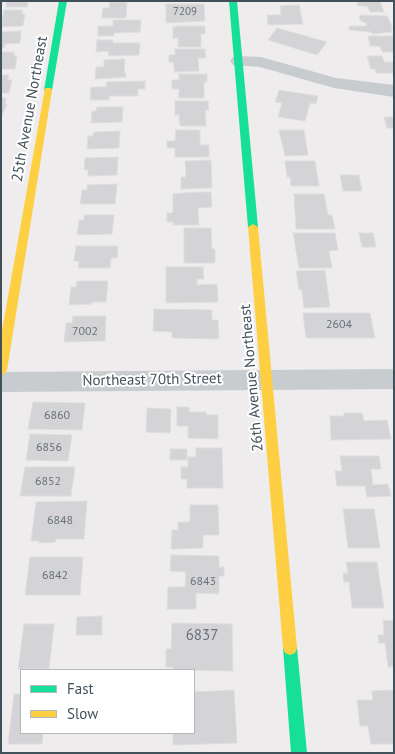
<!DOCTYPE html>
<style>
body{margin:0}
#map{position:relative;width:395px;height:754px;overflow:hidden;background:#eeecec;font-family:"PT Sans",sans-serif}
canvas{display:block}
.frame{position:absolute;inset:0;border:2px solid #42505a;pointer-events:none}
.legend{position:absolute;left:20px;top:669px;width:175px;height:65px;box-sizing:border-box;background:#fff;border:1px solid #b3b9bd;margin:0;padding:6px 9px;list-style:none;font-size:15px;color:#42505a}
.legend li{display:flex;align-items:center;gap:10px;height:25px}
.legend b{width:25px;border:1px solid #b3b9bd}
</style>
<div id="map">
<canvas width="395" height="754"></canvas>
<div class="frame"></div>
<ul class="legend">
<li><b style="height:6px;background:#16e098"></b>Fast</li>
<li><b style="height:6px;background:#ffcf43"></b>Slow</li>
</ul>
</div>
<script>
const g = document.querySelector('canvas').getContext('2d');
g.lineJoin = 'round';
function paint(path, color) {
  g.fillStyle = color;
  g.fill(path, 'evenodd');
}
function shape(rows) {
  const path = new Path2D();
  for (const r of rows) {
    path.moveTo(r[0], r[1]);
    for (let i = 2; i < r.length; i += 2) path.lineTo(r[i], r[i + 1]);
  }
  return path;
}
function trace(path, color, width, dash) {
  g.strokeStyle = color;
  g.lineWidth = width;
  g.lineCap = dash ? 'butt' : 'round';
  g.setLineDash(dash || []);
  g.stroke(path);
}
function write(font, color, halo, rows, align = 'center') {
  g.font = font + ' "PT Sans",sans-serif';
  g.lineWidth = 4;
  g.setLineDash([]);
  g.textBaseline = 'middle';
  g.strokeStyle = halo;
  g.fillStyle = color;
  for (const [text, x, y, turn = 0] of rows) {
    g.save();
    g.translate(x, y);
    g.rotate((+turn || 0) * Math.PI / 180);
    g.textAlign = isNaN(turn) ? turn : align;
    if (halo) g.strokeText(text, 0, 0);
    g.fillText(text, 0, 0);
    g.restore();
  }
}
const building = shape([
 [7,1,28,1,27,7,6,7,7,1],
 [357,1,380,1,384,12,370,12,367,6,358,6,357,1],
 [110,2,127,2,126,18,102,18,103,8,109,8,110,2],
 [166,4,204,4,205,21,166,23,166,4],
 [299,5,303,24,268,25,267,15,281,15,280,6,299,5],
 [4,10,23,10,22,14,25,14,23,26,1,27,4,10],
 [361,15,387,16,393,28,391,28,392,32,372,34,371,32,349,30,349,27,351,26,367,26,366,23,361,21,359,16,361,15],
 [113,20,141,20,140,32,114,33,114,36,98,36,98,26,113,26,113,20],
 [178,26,205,26,205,34,201,34,201,47,178,47,178,38,173,38,173,27,178,26],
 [277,28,327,42,317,55,268,40,277,28],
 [21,31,20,43,5,44,4,48,1,48,1,32,21,31],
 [368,36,393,36,394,52,383,52,379,46,370,46,368,36],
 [97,40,113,40,113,43,140,43,139,55,109,56,108,51,96,52,97,40],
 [175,49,205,49,206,58,198,58,199,71,175,72,173,62,169,62,169,55,175,55,175,49],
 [1,52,14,52,14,56,17,56,15,69,1,69,1,52],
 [367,56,382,56,384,62,394,62,394,73,376,73,375,69,371,69,367,56],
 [125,59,124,73,126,73,126,77,95,79,96,67,104,67,104,60,125,59],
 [179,74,207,74,207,82,204,82,204,98,179,98,179,89,172,89,172,80,179,80,179,74],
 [1,75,9,75,8,80,12,80,9,93,1,93,1,75],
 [145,81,145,89,138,89,138,96,109,96,109,100,90,100,91,87,106,87,107,82,145,81],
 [279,90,318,96,316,104,310,103,305,121,278,117,282,103,275,102,279,90],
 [1,98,6,98,5,104,7,104,1,118,1,98],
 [175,101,208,101,209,110,205,110,206,126,180,126,179,115,175,115,175,101],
 [97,107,123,107,122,122,91,123,92,111,96,111,97,107],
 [384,117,394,117,394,130,393,128,387,128,384,117],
 [176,130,200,130,200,145,209,145,209,157,175,157,175,148,167,148,167,141,175,141,176,130],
 [279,130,304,130,308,155,285,156,279,130],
 [120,131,119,148,87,149,88,136,93,136,94,132,120,131],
 [118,157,117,175,88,176,88,170,84,170,85,158,118,157],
 [211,160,212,188,181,189,181,177,186,177,185,161,211,160],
 [285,161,315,161,319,186,291,186,290,177,287,177,285,161],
 [340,175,359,175,362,191,343,191,340,175],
 [117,184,115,204,80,204,82,190,87,190,87,185,117,184],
 [196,192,211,192,212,207,198,208,199,225,173,225,173,222,167,222,167,213,173,213,173,194,196,192],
 [294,194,324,194,328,215,332,215,335,229,296,229,294,194],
 [84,215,114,215,112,234,77,235,79,220,84,220,84,215],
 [184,228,211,228,212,249,215,249,215,263,184,263,184,228],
 [293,233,335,233,338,250,329,251,332,268,299,268,293,233],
 [359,233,373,233,376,247,362,247,359,233],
 [76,246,118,246,117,258,111,258,110,268,78,268,79,261,74,261,76,246],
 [166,267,203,267,204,279,197,279,197,285,217,284,218,302,166,303,166,267],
 [325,270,330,307,304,308,302,290,299,290,296,271,325,270],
 [77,281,108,281,106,302,92,302,92,304,69,305,71,287,76,287,77,281],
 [154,309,212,310,212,320,218,320,219,339,172,338,172,332,153,331,154,309],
 [303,313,370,313,375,338,306,338,303,313],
 [73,316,106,316,105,341,64,342,66,323,72,323,73,316],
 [33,402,85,403,82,430,28,429,33,402],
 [177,407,189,407,189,412,206,412,206,415,218,415,218,439,188,438,188,426,177,426,177,407],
 [147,408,171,409,170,433,146,432,147,408],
 [344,413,362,413,364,421,387,420,391,439,331,440,330,416,344,416,344,413],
 [30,434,72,435,68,461,26,460,30,434],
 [196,448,222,448,223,488,187,488,187,479,181,479,181,467,188,467,188,457,196,457,196,448],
 [170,449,187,449,187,460,170,460,170,449],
 [340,456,379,456,381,469,371,469,373,485,388,484,391,496,367,497,365,486,337,486,335,471,342,471,340,456],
 [25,467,75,467,71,496,20,496,25,467],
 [87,501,84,539,56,539,55,542,39,543,39,541,31,541,36,502,87,501],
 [190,505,218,505,219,535,203,535,203,548,171,549,172,530,178,530,178,522,190,522,190,505],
 [343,509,374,509,380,548,348,548,343,509],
 [171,555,219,556,219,567,224,567,224,576,219,576,219,594,196,593,196,609,167,609,168,587,185,587,186,572,170,571,171,555],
 [30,557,83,557,80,595,25,595,30,557],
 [346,562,377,562,384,608,352,608,349,582,344,582,343,573,348,573,346,562],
 [102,616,102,635,76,635,77,617,102,616],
 [383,620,394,621,394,667,388,667,385,643,379,643,378,635,384,635,383,620],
 [172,623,232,624,233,671,173,670,173,667,166,667,166,649,171,649,172,623],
 [24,624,54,624,49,669,18,669,24,624],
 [234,690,237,743,173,745,173,733,194,733,194,692,234,690],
 [394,690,394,744,371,744,368,726,360,726,357,700,373,700,372,691,394,690],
 [14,694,21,694,21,733,52,733,43,733,42,744,8,744,14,694]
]);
paint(building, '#d4d4d7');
trace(building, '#dededf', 1);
paint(shape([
 [239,56,261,57,336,78,394,85,394,97,334,88,260,67,233,65,230,61,233,57,239,56],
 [394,369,394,389,1,392,1,372,394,369]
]), '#c8ccce');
paint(shape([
 [59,1,67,1,52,90,48,92,44,90,59,1],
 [229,1,237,1,258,227,253,230,248,227,229,1],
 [290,641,295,643,297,648,307,753,291,753,283,648,285,643,290,641]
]), '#16e098');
paint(shape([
 [45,88,51,88,52,90,7,370,5,373,1,375,1,336,45,88],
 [253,224,258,227,297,648,295,653,290,655,285,653,283,648,248,227,253,224]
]), '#ffcf43');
write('11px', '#68727a', null, [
 ["7209",185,12]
]);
write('12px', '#68727a', null, [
 ["2604",339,325],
 ["7002",85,332],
 ["6860",57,416],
 ["6856",49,448],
 ["6852",48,482],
 ["6848",60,521],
 ["6842",55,576],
 ["6843",203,582]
]);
write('15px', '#42505a', '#fff', [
 ["25th Avenue Northeast",30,109,-80],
 ["26th Avenue Northeast",252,378,-95],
 ["Northeast 70th Street",152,380,-1]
]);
write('15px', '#68727a', null, [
 ["6837",202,636]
]);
</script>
